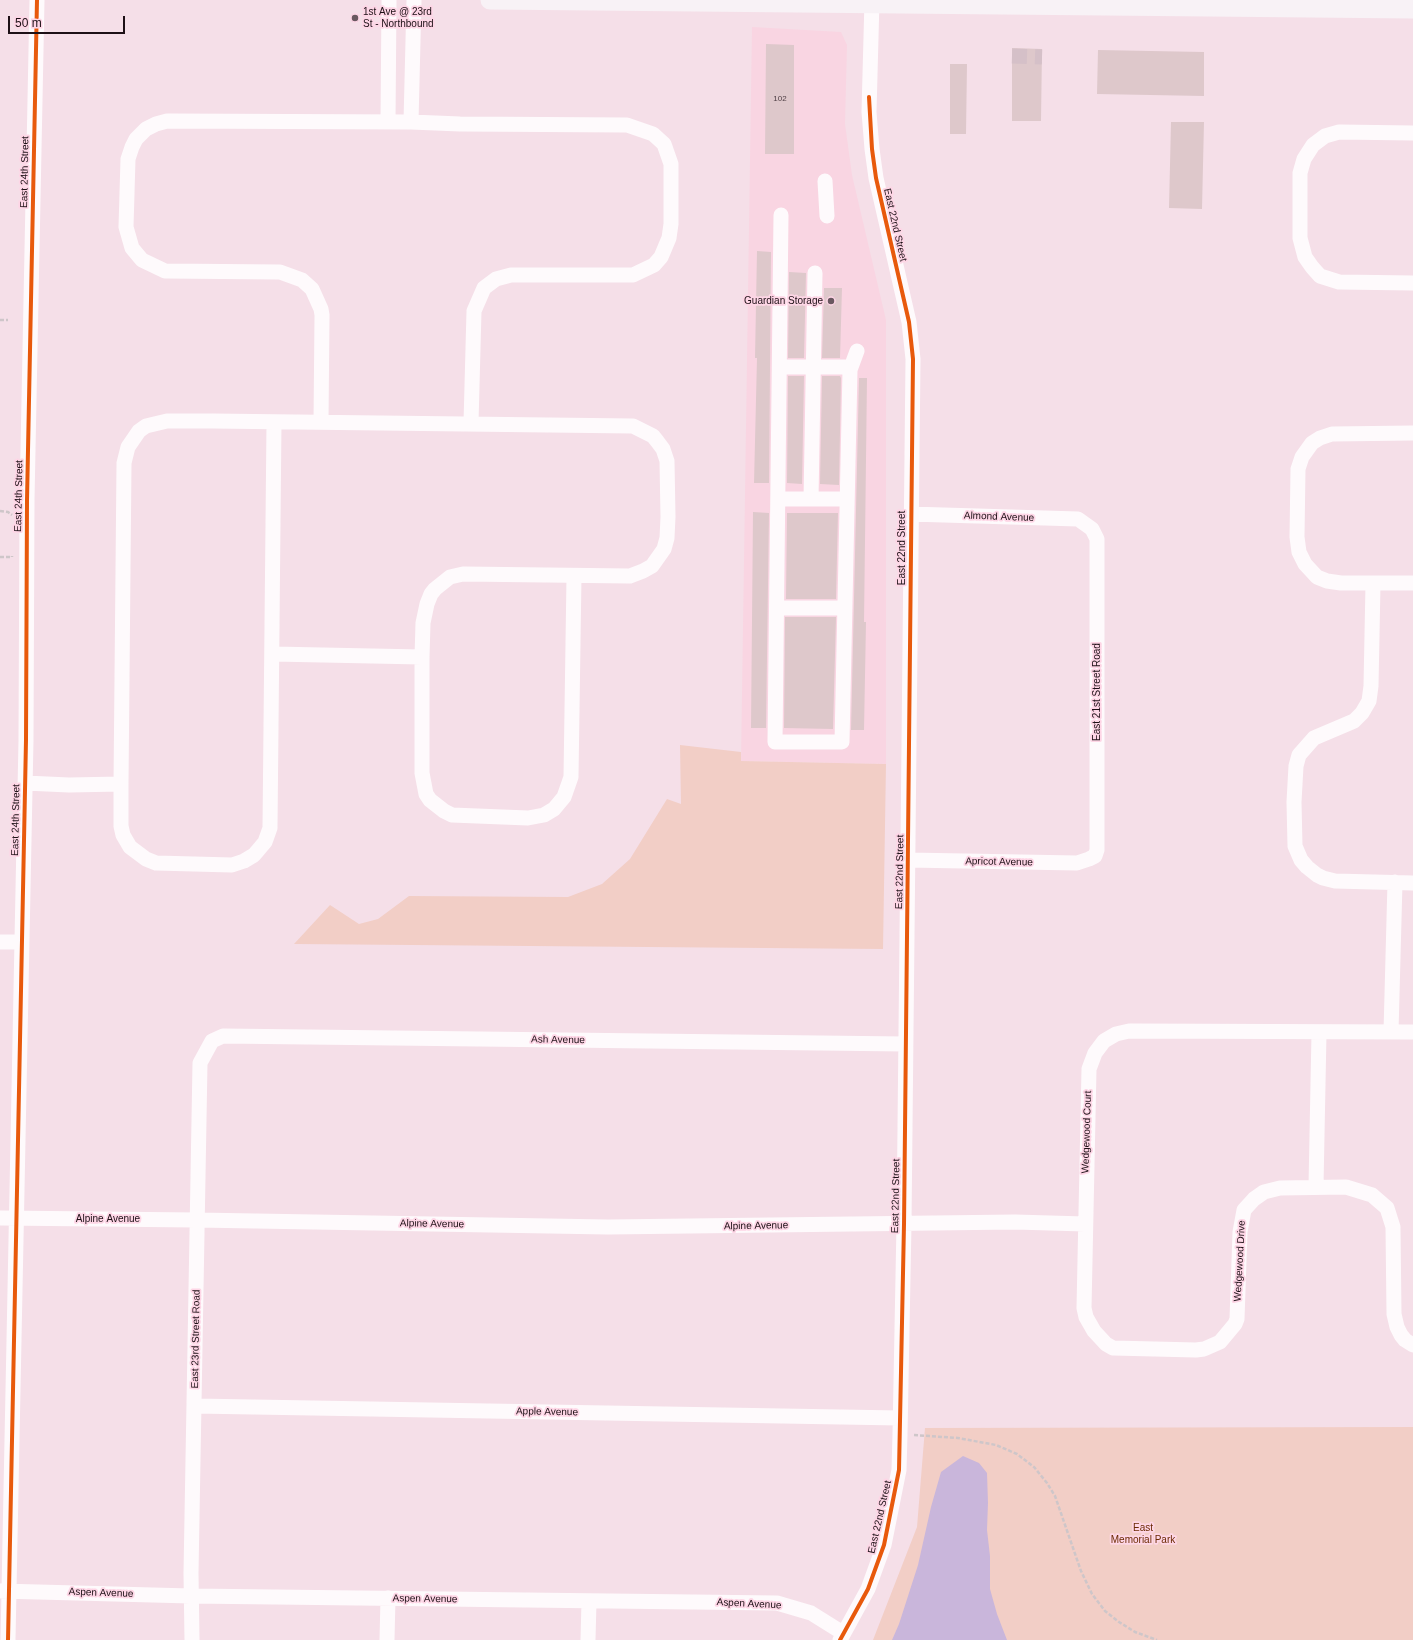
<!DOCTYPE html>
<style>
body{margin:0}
#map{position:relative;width:1413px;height:1640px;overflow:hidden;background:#f5dfe8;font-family:Arial,sans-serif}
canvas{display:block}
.scale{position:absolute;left:8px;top:16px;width:117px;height:18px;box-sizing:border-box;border:2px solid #1d1016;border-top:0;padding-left:5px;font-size:12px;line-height:14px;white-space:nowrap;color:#1d1016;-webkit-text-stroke:3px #fed6e6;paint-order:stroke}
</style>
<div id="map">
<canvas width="1413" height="1640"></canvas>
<div class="scale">50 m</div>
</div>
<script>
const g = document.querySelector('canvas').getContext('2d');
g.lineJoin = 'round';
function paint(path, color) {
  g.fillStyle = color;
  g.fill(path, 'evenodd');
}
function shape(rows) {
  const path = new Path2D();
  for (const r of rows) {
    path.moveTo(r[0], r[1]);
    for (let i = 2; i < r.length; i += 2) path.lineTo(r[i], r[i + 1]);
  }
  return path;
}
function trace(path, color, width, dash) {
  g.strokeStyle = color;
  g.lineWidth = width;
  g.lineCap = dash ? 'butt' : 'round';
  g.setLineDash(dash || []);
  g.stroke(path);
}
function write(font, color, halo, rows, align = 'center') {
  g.font = font + ' Arial,sans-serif';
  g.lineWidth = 3.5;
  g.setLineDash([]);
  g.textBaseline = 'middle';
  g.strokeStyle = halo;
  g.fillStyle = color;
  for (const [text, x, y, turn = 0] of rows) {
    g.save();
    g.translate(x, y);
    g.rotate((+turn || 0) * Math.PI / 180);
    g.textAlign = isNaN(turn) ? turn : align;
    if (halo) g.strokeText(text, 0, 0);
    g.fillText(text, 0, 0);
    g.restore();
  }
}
paint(shape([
 [752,27,841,32,847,45,845,124,852,175,886,320,886,764,741,761]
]), '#f9d5e2');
paint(shape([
 [680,745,741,752,741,761,886,764,883,949,294,944,330,905,359,924,378,919,409,896,568,897,602,884,630,859,667,799,681,804],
 [1413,1427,1413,1640,873,1640,917,1527,925,1428]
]), '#f2cec6');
paint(shape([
 [963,1456,979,1463,987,1473,988,1503,987,1530,990,1556,990,1589,997,1614,1007,1640,892,1640,899,1624,918,1565,931,1507,941,1472]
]), '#c9b6db');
paint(shape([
 [766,44,794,45,794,154,765,154],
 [1012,48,1042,49,1041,121,1012,121],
 [1098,50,1204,52,1204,96,1097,94],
 [950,64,967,64,966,134,950,134],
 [1171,122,1204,122,1202,209,1169,208],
 [757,251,771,252,769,483,754,483,757,358,755,358],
 [789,272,806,273,804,358,788,358],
 [824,288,842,288,840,358,822,358],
 [788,376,804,376,802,484,787,483],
 [822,376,840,376,841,378,839,485,820,484],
 [859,378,867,378,864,622,866,622,864,730,851,730],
 [753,512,769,513,766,728,751,728],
 [787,513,838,513,836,599,786,599],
 [785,617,836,617,833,729,784,728]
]), '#dec8cb');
trace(shape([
 [1012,56,1042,57]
]), '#d5c0c8', 15, [15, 8]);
trace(shape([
 [0,320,8,320],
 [0,511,8,512,12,515],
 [0,557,12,557,12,556],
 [914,1435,958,1438,996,1445,1017,1454,1034,1467,1047,1483,1055,1496,1081,1571,1092,1594,1105,1611,1119,1622,1135,1632,1157,1640]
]), '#cec6c9', 2.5, [4, 2]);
trace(shape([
 [388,122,389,0],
 [411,122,414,0],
 [1413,133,1339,132,1325,136,1313,145,1304,159,1300,173,1300,238,1305,257,1312,267,1320,276,1339,282,1413,283],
 [825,181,827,216],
 [781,215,775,742,842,742,850,370,857,351],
 [780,367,851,367],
 [274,422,270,828,265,842,254,855,244,861,232,865,156,863,146,859,130,847,123,835,121,826,121,784,124,463,128,447,139,431,146,426,167,421,212,421,633,426,653,436,657,441,663,449,667,461,668,517,667,538,664,549,652,566,643,571,630,576,463,574,450,577,435,589,431,594,427,604,423,623,422,657,422,773,426,794,430,800,444,811,452,815,528,818,544,815,554,809,564,797,571,777,574,576],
 [321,422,322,315,321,309,312,289,302,280,280,272,165,271,142,260,132,248,126,227,128,159,132,147,136,139,146,129,156,124,167,121,411,122,460,124,627,125,653,134,664,144,671,164,671,224,669,238,661,257,654,265,633,275,511,275,496,279,484,288,474,311,471,423],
 [1413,433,1332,434,1320,438,1312,443,1302,457,1298,469,1297,537,1299,552,1305,564,1317,577,1327,581,1341,583,1413,583],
 [778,499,847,499],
 [811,499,815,273],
 [1373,584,1371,686,1369,701,1362,713,1354,721,1314,738,1299,755,1296,766,1294,802,1295,846,1301,860,1307,867,1317,875,1323,878,1335,881,1413,883],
 [777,608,845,608],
 [273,654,422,657],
 [25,783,69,785,121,784],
 [908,860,1077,863,1089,859,1095,856,1097,850,1097,539,1092,529,1078,519,910,514],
 [0,942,21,942],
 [1391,1032,1395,882],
 [1413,1032,1129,1031,1116,1034,1104,1041,1095,1053,1089,1069,1084,1308,1086,1317,1094,1331,1106,1344,1113,1348,1196,1350,1204,1349,1220,1342,1235,1324,1237,1319,1240,1232,1244,1210,1254,1199,1264,1192,1280,1188,1346,1187,1372,1195,1387,1208,1393,1227,1394,1314,1397,1327,1401,1335,1405,1340,1413,1345],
 [1316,1186,1319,1033],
 [0,1218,197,1220,608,1227,1015,1222,1085,1224],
 [195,1406,900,1418],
 [0,1591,191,1596,777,1603,811,1613,843,1633],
 [8,1640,26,740,27,500,37,0],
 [192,1640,191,1573,200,1063,212,1041,223,1036,905,1044],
 [387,1640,388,1598],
 [588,1640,589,1601],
 [840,1640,868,1589,884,1545,899,1470,900,1434,904,1224,913,359,909,322,876,178,872,149,869,112,872,0]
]), '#fefafc', 15);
trace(shape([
 [490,0,1413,9]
]), '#f8f2f6', 19);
trace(shape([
 [8,1640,26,740,27,500,37,0],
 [840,1640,868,1589,884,1545,899,1470,904,1224,913,359,909,322,876,178,872,149,869,97]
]), '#e8590c', 4);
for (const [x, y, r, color] of [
 [355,18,4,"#695860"],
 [831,301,4,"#695860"]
]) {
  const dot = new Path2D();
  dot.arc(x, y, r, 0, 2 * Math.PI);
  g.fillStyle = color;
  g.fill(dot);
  trace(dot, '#fed6e6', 1.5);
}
write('8px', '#4e3f44', null, [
 ["102",780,99]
]);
write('10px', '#1d1016', '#fed6e6', [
 ["1st Ave @ 23rd",363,12],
 ["St - Northbound",363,24],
 ["Guardian Storage",823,301,"right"]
], 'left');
write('10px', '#1d1016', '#fed6e6', [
 ["East 24th Street",25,172,-89],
 ["East 22nd Street",895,225,77],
 ["East 24th Street",19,496,-89],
 ["Almond Avenue",999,517,2],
 ["East 22nd Street",902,548,-90],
 ["East 21st Street Road",1097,692,-90],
 ["East 24th Street",16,820,-89],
 ["Apricot Avenue",999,862,1],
 ["East 22nd Street",900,872,-89],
 ["Ash Avenue",558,1040,1],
 ["Wedgewood Court",1087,1132,-88],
 ["East 22nd Street",896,1196,-89],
 ["Alpine Avenue",108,1219],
 ["Alpine Avenue",432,1224,1],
 ["Alpine Avenue",756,1226,-1],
 ["Wedgewood Drive",1240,1261,-87],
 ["East 23rd Street Road",196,1339,-89],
 ["Apple Avenue",547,1412,1],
 ["East 22nd Street",880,1517,-77],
 ["Aspen Avenue",101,1593,2],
 ["Aspen Avenue",425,1599,1],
 ["Aspen Avenue",749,1604,3]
]);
write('10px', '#6b2a03', '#fed6e6', [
 ["East",1143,1528],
 ["Memorial Park",1143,1540]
]);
</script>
